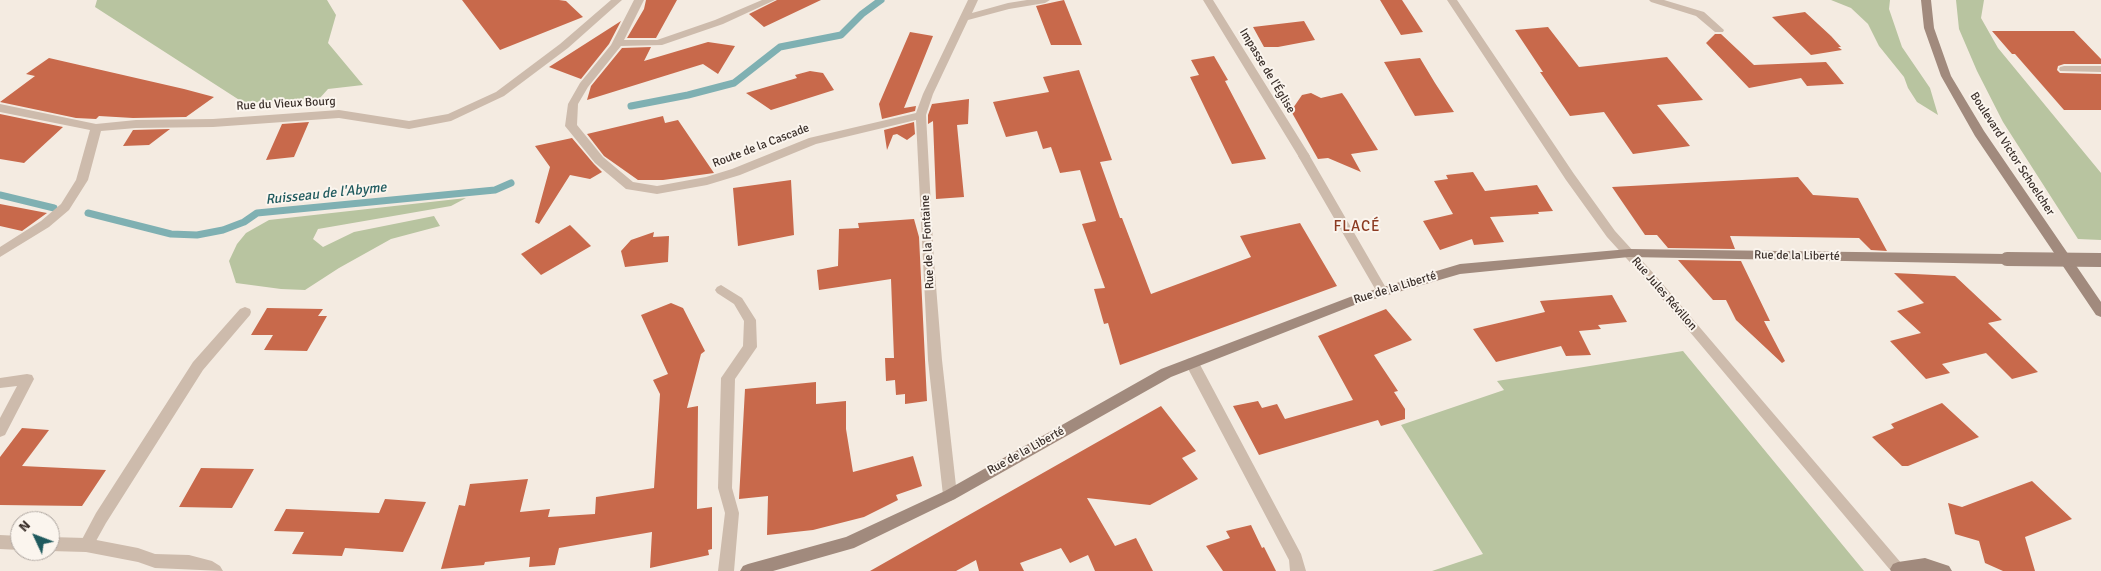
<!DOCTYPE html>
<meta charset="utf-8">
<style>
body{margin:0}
#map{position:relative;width:2101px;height:571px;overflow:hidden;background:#f4ebe1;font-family:Signika,sans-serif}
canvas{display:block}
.north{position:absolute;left:10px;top:511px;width:50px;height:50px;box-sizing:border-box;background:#fbf5ee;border:1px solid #aea6a0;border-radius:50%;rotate:313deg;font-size:14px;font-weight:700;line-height:20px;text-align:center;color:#3b302b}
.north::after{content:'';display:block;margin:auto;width:18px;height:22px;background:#1f5a5e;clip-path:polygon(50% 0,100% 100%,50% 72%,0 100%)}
</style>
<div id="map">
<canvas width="2101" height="571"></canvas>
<div class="north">N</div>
</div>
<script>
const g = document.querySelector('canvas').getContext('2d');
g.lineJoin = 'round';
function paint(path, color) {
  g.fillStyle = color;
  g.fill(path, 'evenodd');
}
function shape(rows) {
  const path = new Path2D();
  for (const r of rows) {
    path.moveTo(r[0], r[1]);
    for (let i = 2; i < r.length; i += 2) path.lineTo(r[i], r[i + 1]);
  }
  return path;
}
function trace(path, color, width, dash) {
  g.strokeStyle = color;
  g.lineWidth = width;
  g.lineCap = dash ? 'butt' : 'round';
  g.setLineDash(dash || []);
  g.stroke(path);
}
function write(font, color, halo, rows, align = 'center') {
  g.font = font + ' Signika,sans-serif';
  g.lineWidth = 4;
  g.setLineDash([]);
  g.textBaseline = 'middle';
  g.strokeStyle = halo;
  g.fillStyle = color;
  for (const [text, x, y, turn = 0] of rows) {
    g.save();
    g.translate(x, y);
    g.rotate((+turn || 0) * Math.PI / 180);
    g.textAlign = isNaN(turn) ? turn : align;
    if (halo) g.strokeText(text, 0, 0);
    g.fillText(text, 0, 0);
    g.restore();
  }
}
paint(shape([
 [97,0,327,0,336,15,328,43,363,85,328,89,319,99,244,103,95,7],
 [1831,0,1890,0,1889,9,1902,47,1930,88,1938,115,1917,102,1908,88,1904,77,1879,46,1868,24,1851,8],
 [1956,0,1984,0,1981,18,1998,48,2101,173,2101,240,2078,239,2003,122,1977,71,1959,29],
 [466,198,451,206,318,229,313,239,323,247,354,232,434,216,440,226,391,239,339,268,305,290,281,289,236,283,229,261,237,244,246,233,269,220],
 [1683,351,1864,571,1432,571,1483,554,1401,425,1504,390,1497,381]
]), '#b8c4a0');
trace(shape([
 [631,106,688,95,734,83,780,47,841,35,862,14,881,0],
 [0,195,54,208],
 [88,213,171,234,197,235,223,230,244,222,257,213,495,190,511,183]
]), '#7fb0b2', 7);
paint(shape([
 [462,0,559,0,566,1,583,17,500,50],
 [646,0,677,0,656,38,627,38,644,9],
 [777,0,821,0,764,27,749,14],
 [1064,0,1082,45,1051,45,1036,6],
 [1380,0,1402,0,1423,32,1401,35],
 [1805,12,1831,36,1841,47,1838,47,1842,50,1811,55,1772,17],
 [621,21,609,44,581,79,549,67],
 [1304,21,1315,40,1278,47,1264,47,1253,27],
 [1548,27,1579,67,1667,57,1703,100,1657,105,1690,146,1633,154,1604,112,1570,116,1540,72,1543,72,1515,30],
 [1992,31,2074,31,2101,59,2101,64,2064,64,2058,66,2057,70,2060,73,2101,74,2101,110,2064,110,2015,54,2012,54],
 [910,32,933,36,904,108,916,106,915,111,882,119,879,104],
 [1715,34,1721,34,1754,65,1826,62,1844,84,1807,86,1801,78,1749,88,1706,43],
 [708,42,735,46,718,74,703,64,587,100,591,86,622,48,651,47,644,61],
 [1214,56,1228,80,1225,81,1266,159,1232,164,1190,77,1199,75,1191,60],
 [49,58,184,89,214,97,186,117,133,118,99,116,96,119,76,118,0,102,35,76,26,74],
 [1420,58,1435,83,1454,112,1415,116,1384,62],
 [1079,70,1112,160,1100,162,1120,218,1122,218,1151,294,1251,257,1240,236,1300,223,1337,286,1120,365,1108,323,1104,324,1094,289,1105,288,1082,224,1096,221,1080,170,1060,173,1051,147,1043,149,1037,131,1006,137,993,102,1049,92,1043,77],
 [810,71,823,73,834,90,771,110,746,93,797,78,795,75],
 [1311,93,1321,98,1342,93,1347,100,1378,150,1351,154,1361,172,1328,158,1318,159,1291,111,1302,95],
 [969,99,968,124,957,125,964,197,936,199,933,121,928,124,928,115,932,104],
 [0,114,63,127,24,163,0,159],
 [663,116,665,123,678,120,714,173,663,180,638,180,604,156,587,134],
 [309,122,294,157,266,160,282,124],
 [914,122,915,134,907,140,897,134,893,135,887,150,884,130],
 [170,129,149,145,123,146,133,130],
 [572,138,594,164,602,172,590,179,570,175,539,224,535,222,550,167,535,146],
 [1473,172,1485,191,1537,185,1553,211,1538,212,1539,214,1490,217,1504,242,1474,245,1472,239,1440,250,1423,221,1453,214,1434,181,1448,179,1446,175],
 [1798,177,1813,195,1858,198,1887,251,1871,250,1859,238,1730,236,1735,249,1668,248,1657,235,1645,235,1612,187],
 [791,180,794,235,738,246,733,188],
 [0,204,47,213,22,231,0,226],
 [914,219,919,237,927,401,905,404,905,394,896,395,895,380,886,381,885,358,894,358,891,279,819,290,817,270,838,266,839,229,859,228,858,223],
 [570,225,591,246,541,275,521,254],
 [654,232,653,237,669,236,668,262,625,267,621,251,631,240],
 [1678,260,1741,261,1770,321,1764,321,1785,361,1782,363,1736,320,1726,300,1713,300],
 [1894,273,1955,276,2002,320,1988,323,2038,372,2012,379,1986,353,1942,364,1950,373,1926,379,1890,341,1921,333,1897,311,1924,303],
 [1612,295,1627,322,1598,325,1601,329,1579,331,1591,355,1566,356,1561,346,1496,362,1473,329,1545,312,1540,301],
 [671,303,683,308,705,351,701,354,687,408,698,406,697,509,712,507,712,549,708,550,709,555,650,568,652,532,559,548,555,565,529,567,530,557,485,562,484,565,441,569,459,505,465,506,470,484,528,479,520,512,550,509,548,517,595,514,596,497,654,488,660,394,653,380,668,374,641,315],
 [267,308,323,309,318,316,327,316,307,351,264,350,273,335,251,335],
 [1386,309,1412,340,1374,355,1398,391,1394,392,1405,409,1405,419,1381,426,1378,420,1259,455,1233,406,1258,401,1262,408,1277,404,1285,419,1353,400,1318,336],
 [816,382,816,404,846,401,846,429,853,472,913,456,922,486,896,495,898,500,864,517,813,530,767,535,768,496,739,499,745,389],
 [1942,403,1979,437,1908,466,1902,466,1872,437,1894,428,1891,424],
 [1161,406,1196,451,1182,458,1198,479,1150,505,1087,498,1115,546,1136,538,1153,571,1095,571,1088,555,1070,563,1061,548,1020,563,1024,571,979,571,976,560,956,571,870,571],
 [22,428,49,430,22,466,106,470,82,506,0,505,0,457],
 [201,468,254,469,232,508,179,507],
 [2032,481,2072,519,2025,537,2035,571,2003,571,1985,563,1979,541,1955,534,1948,503,1962,507],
 [385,499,426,502,403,552,345,548,342,556,292,554,304,532,274,531,286,509,379,513],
 [1251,525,1262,548,1264,547,1276,571,1223,571,1206,546,1230,538,1226,531]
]), '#c8694b');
paint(shape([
 [1304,152,1308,153,1386,288,1388,291,1386,294,1378,294,1298,156,1304,152],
 [721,285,742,298,756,320,757,347,735,379,732,488,739,513,734,571,718,571,725,513,718,488,721,378,743,346,744,321,734,304,717,293,715,290,717,287,721,285],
 [245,307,250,309,251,312,250,315,203,370,106,523,91,550,86,552,81,550,79,545,96,513,193,362,240,309,245,307],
 [1192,358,1197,359,1301,554,1306,571,1290,571,1289,560,1185,363,1187,359,1192,358],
 [27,374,32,375,34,379,5,435,0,437,0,418,17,386,0,388,0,378,27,374]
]), '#cdbbac');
paint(shape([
 [611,0,622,0,568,48,504,96,451,121,409,129,339,118,213,127,136,128,101,131,88,180,69,210,49,227,0,257,0,247,41,221,61,204,76,180,90,130,0,112,0,104,96,124,136,120,213,119,339,110,409,121,448,114,496,92,560,44,611,0],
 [634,0,644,0,624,40,657,40,715,20,762,0,775,0,723,24,662,45,621,46,588,87,578,104,577,125,603,157,633,182,657,186,706,177,732,169,809,138,916,113,923,94,968,0,978,0,972,13,1008,3,1027,0,1050,0,1045,3,1009,9,968,20,933,94,926,115,934,261,942,360,957,495,955,499,950,501,945,499,943,495,928,360,916,120,816,144,740,175,707,185,657,194,626,189,595,163,565,126,568,104,580,83,611,45,634,0],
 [1203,0,1213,0,1310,156,1308,159,1300,159,1203,0],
 [1447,0,1457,0,1574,174,1615,231,1655,275,1908,571,1891,571,1647,281,1607,237,1566,180,1447,0],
 [1649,0,1664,0,1704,12,1724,30,1723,32,1715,32,1696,16,1651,2,1649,0],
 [2064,66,2101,66,2101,72,2060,71,2059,69,2060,67,2064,66],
 [0,535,20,536,20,550,0,549,0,535],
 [50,537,86,538,138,548,155,554,189,555,212,561,220,566,223,571,155,568,138,562,86,552,50,551,50,537]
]), '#cdbbac');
paint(shape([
 [1921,0,1931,0,1934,28,1951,76,1984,131,2101,302,2101,317,2096,315,1975,136,1941,76,1924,28,1921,0],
 [1629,249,2007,254,2011,256,2013,259,2011,262,2007,264,1629,257,1460,274,1357,304,1171,377,955,499,854,548,773,571,740,571,743,566,748,564,846,537,945,491,1161,369,1350,297,1460,264,1629,249],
 [1925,558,1949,566,1952,571,1891,571,1890,569,1893,564,1898,562,1925,558]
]), '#a18a7d');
trace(shape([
 [2007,259,2100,260]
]), '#a18a7d', 14);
write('12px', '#3b302b', '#fbf5ee', [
 ["Impasse de l'Église",1267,71,59],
 ["Rue du Vieux Bourg",286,104,-3],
 ["Route de la Cascade",761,146,-21],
 ["Boulevard Victor Schoelcher",2012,154,57],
 ["Rue de la Fontaine",928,242,-93],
 ["Rue de la Liberté",1797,256,1],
 ["Rue de la Liberté",1395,288,-17],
 ["Rue Jules Révillon",1664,294,49],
 ["Rue de la Liberté",1026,451,-29]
]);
write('italic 14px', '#1f5a5e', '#fbf5ee', [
 ["Ruisseau de l'Abyme",326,194,-6]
]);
g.letterSpacing = '1px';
write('15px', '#8c3b22', '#fbf5ee', [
 ["FLACÉ",1357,227]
]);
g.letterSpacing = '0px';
</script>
